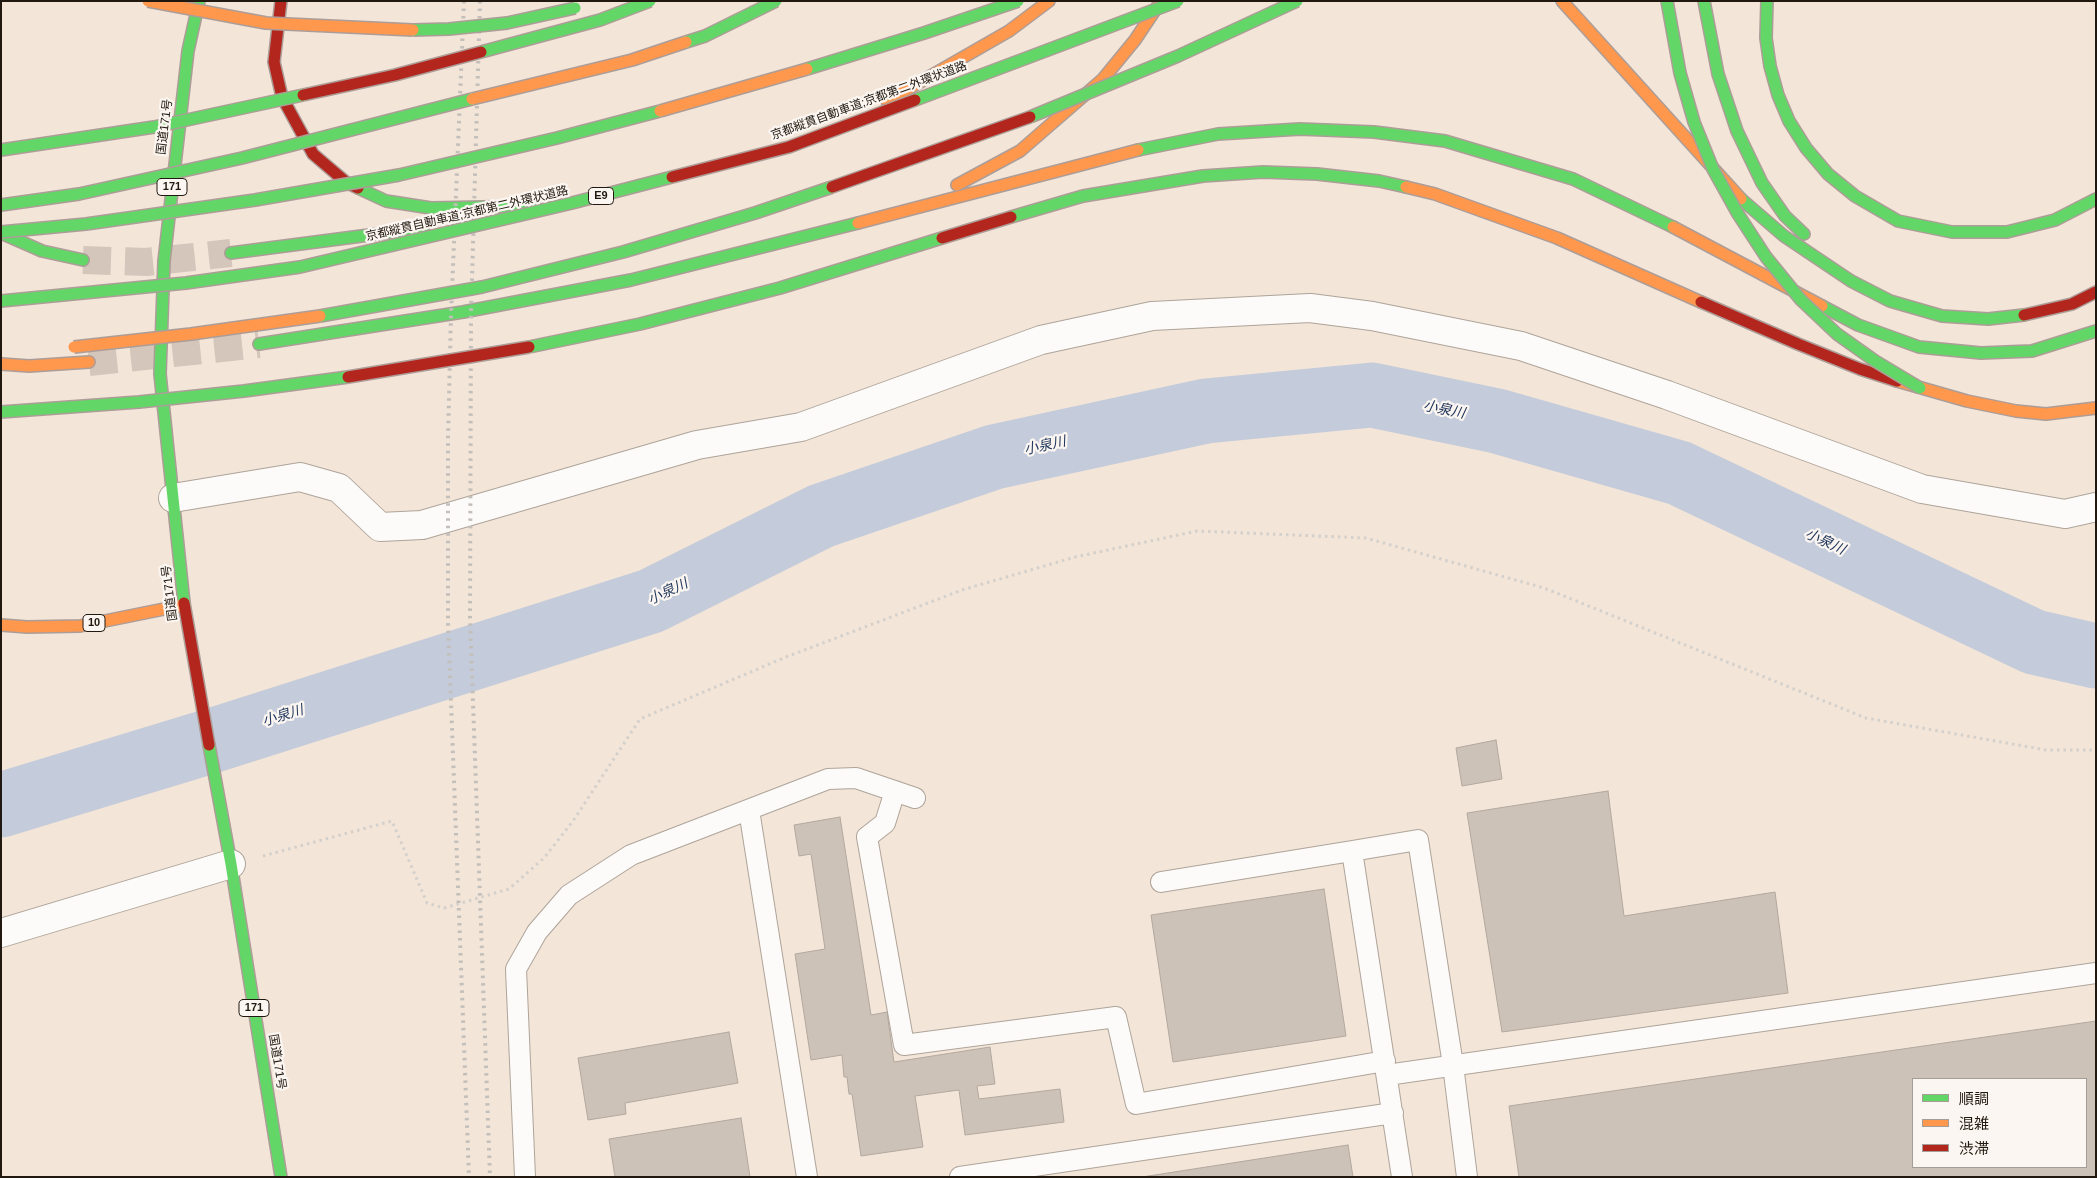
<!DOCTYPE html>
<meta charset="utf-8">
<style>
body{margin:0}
#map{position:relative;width:2097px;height:1178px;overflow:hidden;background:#f3e5d8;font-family:Arial,"Noto Sans JP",sans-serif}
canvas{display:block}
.frame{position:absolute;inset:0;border:2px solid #211910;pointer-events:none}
.legend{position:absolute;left:1912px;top:1078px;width:175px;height:90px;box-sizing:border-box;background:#fbf6f1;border:1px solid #a49e97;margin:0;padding:6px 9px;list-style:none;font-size:15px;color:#211910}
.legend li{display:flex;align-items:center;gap:10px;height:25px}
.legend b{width:25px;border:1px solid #a49e97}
</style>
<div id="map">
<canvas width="2097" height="1178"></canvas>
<div class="frame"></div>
<ul class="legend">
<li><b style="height:6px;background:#63d668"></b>順調</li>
<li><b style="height:6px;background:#ff974d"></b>混雑</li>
<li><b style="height:6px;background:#b3261e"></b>渋滞</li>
</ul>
</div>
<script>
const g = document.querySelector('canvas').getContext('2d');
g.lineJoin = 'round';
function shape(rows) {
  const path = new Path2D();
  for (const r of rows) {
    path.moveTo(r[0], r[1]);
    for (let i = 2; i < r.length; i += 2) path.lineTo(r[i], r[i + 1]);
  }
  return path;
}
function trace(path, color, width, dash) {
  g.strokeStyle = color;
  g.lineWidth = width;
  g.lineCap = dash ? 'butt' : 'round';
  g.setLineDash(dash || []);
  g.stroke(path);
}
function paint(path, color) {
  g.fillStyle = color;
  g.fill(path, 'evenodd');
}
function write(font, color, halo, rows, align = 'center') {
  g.font = font + ' Arial,"Noto Sans JP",sans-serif';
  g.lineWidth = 4.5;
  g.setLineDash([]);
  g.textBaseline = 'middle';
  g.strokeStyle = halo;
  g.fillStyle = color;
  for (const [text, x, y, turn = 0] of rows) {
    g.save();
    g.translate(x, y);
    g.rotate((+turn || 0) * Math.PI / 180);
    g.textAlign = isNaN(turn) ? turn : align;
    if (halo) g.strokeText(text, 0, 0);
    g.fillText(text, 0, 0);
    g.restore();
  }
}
trace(shape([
 [1,805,211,741,651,601,821,516,994,457,1206,411,1372,395,1497,421,1679,473,2034,642,2096,656]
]), '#c4cbda', 65);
const building = shape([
 [1496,740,1502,779,1462,786,1456,748,1496,740],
 [1608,791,1624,916,1775,892,1788,993,1502,1032,1467,813,1608,791],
 [840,817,871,1015,887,1012,894,1062,990,1047,995,1084,977,1086,979,1099,1060,1089,1064,1122,965,1135,959,1090,915,1096,923,1147,861,1156,852,1094,849,1094,847,1077,844,1077,842,1055,811,1060,795,954,825,949,811,854,799,856,794,825,840,817],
 [1324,889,1346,1036,1173,1062,1151,915,1324,889],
 [2096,1021,2096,1177,1519,1177,1509,1106,2096,1021],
 [1913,1079,2086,1079,2086,1167,1913,1167,1913,1079],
 [729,1032,738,1083,625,1103,626,1114,588,1120,578,1058,729,1032],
 [741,1118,750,1177,615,1177,609,1139,741,1118],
 [1348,1145,1353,1177,1142,1177,1348,1145]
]);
paint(building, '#ccc2b8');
trace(building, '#b3a89e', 1);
trace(shape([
 [83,260,146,262,231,253],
 [89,362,259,344]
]), '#d4c6ba', 28, [28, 14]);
const lane = shape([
 [895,791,885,823,867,837,904,1045,1116,1017,1136,1104,1385,1061],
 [749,810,807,1177],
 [1161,882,1352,851],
 [1387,1075,2096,973],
 [525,1177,516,969,537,932,569,895,631,855,828,779,856,778,915,798],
 [960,1177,1393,1113],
 [1402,1177,1352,851,1418,840,1453,1065,1467,1177]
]);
const street = shape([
 [173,498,300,477,339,488,380,527,422,525,697,445,801,427,1041,340,1152,316,1310,308,1372,316,1521,346,1667,395,1922,489,2065,514,2096,507],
 [1,933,231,864]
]);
const fast = shape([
 [1704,1,1718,74,1737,131,1762,183,1785,216,1804,234],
 [1767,1,1766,38,1770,66,1778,95,1789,121,1806,148,1828,174,1855,196,1898,221,1952,232,2007,232,2055,220,2096,199],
 [1138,150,1218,134,1300,129,1374,132,1445,141,1573,179,1673,227],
 [358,188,386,201,431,208,535,206],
 [1741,199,1784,236,1851,281,1890,301,1942,316,1988,319,2024,315],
 [1011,217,1083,196,1203,176,1263,172,1317,174,1379,181,1406,187],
 [1,233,42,251,83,260],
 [231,253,423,228],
 [1822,306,1858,325,1919,347,1981,353,2032,351,2096,331],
 [259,344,463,312,631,280,858,223],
 [184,603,160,374,164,261,188,51,199,1],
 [209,745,231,864,281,1177]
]);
const slow = shape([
 [1562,1,1741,199],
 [887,101,1009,31,1049,1],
 [957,185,1020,151,1103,79,1135,40,1161,1],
 [1406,187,1435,194,1557,238,1701,302],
 [858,223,1138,150],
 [1673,227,1822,306],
 [1,364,29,366,89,362],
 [1897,381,1967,401,2016,411,2046,414,2096,408],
 [1,625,27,627,80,626,184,605]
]);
const jam = shape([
 [281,1,274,62,282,97,313,154,347,183,358,188],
 [1701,302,1798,344,1860,369,1897,381],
 [2024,315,2072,304,2096,292],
 [184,603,209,745]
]);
trace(lane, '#aea49a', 22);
trace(street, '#aea49a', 30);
trace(fast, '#ad9d98', 14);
trace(slow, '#ad9d98', 14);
trace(jam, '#ad9d98', 14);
trace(shape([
 [263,856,392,821,427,903,444,908,509,889,544,858,573,821,640,719,786,657,962,590,1075,557,1197,531,1366,538,1544,588,1866,718,2046,750,2096,750]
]), '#d4d0cc', 3, [2.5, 4]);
trace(lane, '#fdfbf9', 20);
trace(street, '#fdfbf9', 28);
trace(fast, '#63d668', 11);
trace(slow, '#ff974d', 11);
trace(jam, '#b3261e', 11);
trace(shape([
 [464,1,451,315,448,438,448,623,469,1177],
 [480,1,471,314,470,618,490,1177]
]), '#c3bfbb', 4, [2.5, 5]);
const fastBridge = shape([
 [1667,1,1680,73,1694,122,1713,169,1738,214,1766,257,1801,300,1837,334,1875,361,1920,388],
 [413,30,449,29,507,23,575,8],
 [686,42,705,36,776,1],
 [481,52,600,20,650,1],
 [807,69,924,33,1018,1],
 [915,100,1178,1],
 [1030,117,1178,56,1297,1],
 [1,150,154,127,303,95],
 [1,205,79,194,242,158,472,99],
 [1,232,86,224,255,200,399,175,557,138,660,111],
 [1,301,186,283,300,267,572,203,672,177],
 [320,316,482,287,623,252,755,213,832,187],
 [529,347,640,324,780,288,942,238],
 [1,412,139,402,244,391,348,377]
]);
const slowBridge = shape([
 [148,1,266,23,413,30],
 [472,99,632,60,686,42],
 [660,111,807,69],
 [74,347,191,334,320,316]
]);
const jamBridge = shape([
 [303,95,395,75,481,52],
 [672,177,789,147,915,100],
 [832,187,1030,117],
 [942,238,1011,217],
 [348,377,529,347]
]);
trace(fastBridge, '#ad9d98', 14, []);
trace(slowBridge, '#ad9d98', 14, []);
trace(jamBridge, '#ad9d98', 14, []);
trace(fastBridge, '#63d668', 11);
trace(slowBridge, '#ff974d', 11);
trace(jamBridge, '#b3261e', 11);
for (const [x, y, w] of [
 [172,187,30],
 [601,196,25],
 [94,623,22],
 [254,1008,30]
]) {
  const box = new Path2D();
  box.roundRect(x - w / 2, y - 8.5, w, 17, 4);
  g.fillStyle = '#fbf6f1';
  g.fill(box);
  trace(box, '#211910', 1);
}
write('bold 11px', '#211910', null, [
 ["171",172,187],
 ["E9",601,196],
 ["10",94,623],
 ["171",254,1008]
]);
write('12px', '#211910', '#fbf6f1', [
 ["京都縦貫自動車道;京都第二外環状道路",869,101,-20],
 ["国道171号",165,127,-83],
 ["京都縦貫自動車道;京都第二外環状道路",467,214,-13],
 ["国道171号",170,593,-97],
 ["国道171号",277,1062,81]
]);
write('italic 14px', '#20365c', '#fbf6f1', [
 ["小泉川",1444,410,11],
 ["小泉川",1045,446,-12],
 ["小泉川",1825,542,25],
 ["小泉川",668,592,-25],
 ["小泉川",283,716,-17]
]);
</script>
